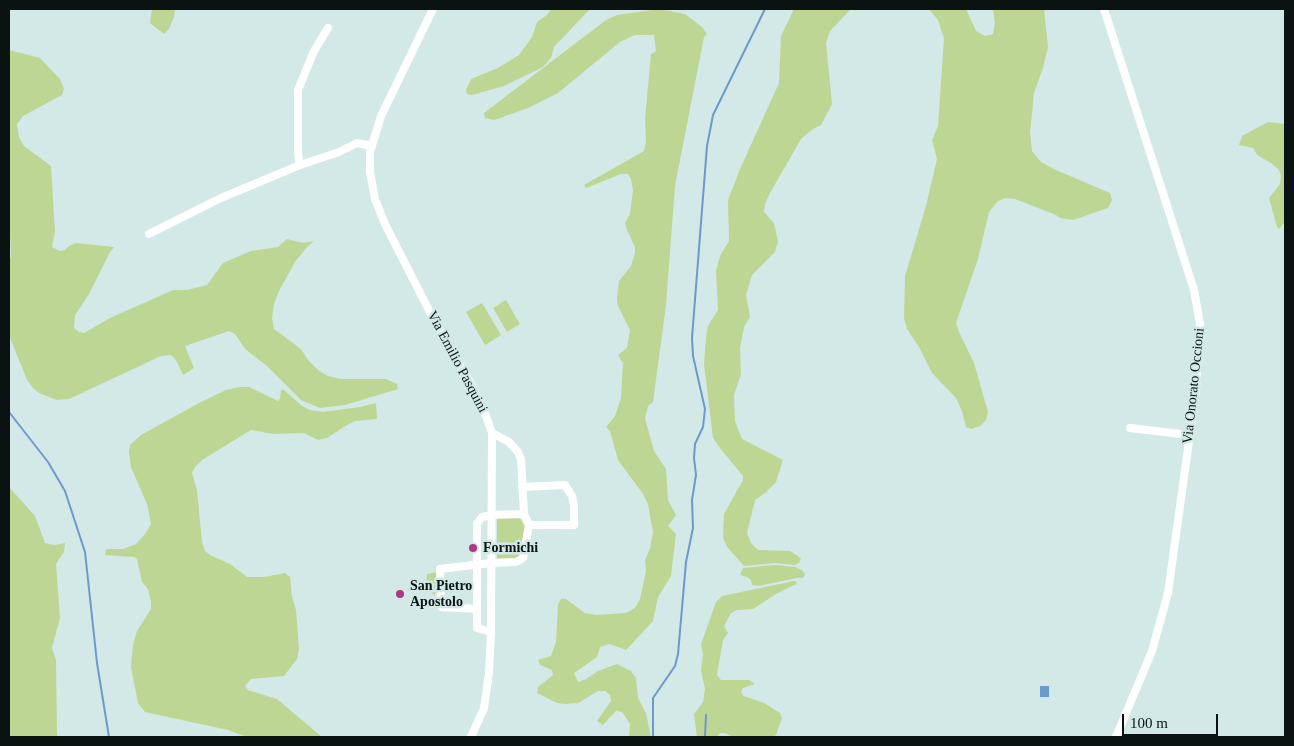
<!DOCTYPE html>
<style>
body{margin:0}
#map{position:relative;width:1294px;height:746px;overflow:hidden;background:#d2e9e7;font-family:"Times New Roman",serif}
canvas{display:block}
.frame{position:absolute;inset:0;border:10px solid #0a1212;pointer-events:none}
.scale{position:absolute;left:1122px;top:714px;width:96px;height:22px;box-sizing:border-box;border:2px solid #0a1212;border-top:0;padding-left:6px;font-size:15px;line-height:18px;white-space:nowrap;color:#0a1212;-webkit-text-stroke:4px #d2e9e7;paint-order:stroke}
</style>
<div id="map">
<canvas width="1294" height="746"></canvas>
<div class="frame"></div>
<div class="scale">100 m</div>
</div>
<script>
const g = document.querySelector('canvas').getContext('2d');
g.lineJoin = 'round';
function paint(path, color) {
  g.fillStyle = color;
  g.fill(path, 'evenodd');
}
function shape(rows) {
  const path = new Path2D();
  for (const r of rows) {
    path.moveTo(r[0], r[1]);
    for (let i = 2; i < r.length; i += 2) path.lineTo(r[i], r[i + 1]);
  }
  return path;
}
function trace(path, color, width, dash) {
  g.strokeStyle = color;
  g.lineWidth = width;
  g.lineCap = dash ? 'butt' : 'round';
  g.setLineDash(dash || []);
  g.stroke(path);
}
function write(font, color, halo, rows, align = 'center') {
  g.font = font + ' "Times New Roman",serif';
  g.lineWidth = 5;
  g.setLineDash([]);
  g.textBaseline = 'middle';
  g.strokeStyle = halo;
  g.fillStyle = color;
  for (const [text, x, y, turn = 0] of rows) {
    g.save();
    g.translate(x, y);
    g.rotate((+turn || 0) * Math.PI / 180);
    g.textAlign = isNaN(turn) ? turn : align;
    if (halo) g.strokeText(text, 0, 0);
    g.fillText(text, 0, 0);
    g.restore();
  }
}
paint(shape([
 [152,9,175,9,174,17,169,29,164,34,150,23],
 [551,9,590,9,554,47,551,58,543,67,504,86,472,95,467,94,466,90,471,79,498,68,519,55,532,37,537,22,547,15],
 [659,9,685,14,702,27,707,34,704,37,675,186,666,305,653,402,648,406,645,418,654,451,666,469,668,500,676,515,668,526,676,534,671,576,658,597,653,621,626,650,609,644,600,647,597,657,574,673,578,682,586,679,598,671,617,664,631,671,636,678,638,698,646,713,651,737,629,737,630,724,623,713,617,710,603,725,597,721,611,701,610,695,605,691,598,691,578,703,565,704,557,703,537,693,538,687,553,675,552,670,540,665,538,660,551,656,556,642,558,604,561,599,566,599,585,613,596,615,626,613,635,608,640,599,646,571,645,560,650,549,653,532,648,504,643,494,618,460,610,431,606,427,615,416,621,398,623,363,618,355,627,348,630,330,618,306,617,298,619,281,631,266,635,253,635,247,627,230,625,223,630,214,633,190,631,179,628,174,621,174,586,188,584,185,644,151,646,142,645,119,651,54,656,51,654,35,635,35,620,42,558,93,528,108,494,120,485,118,484,113,606,20,617,15],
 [794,9,851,9,830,31,826,43,832,104,821,125,813,129,801,139,770,193,765,204,764,212,774,223,778,242,775,252,752,275,746,295,750,317,744,327,740,348,741,374,734,395,735,421,742,439,783,460,776,482,765,493,755,500,747,533,751,543,758,550,790,551,801,558,799,563,795,565,774,563,744,566,728,548,723,538,724,514,743,480,743,476,720,448,713,438,704,364,706,337,708,326,718,310,716,271,720,256,729,241,728,200,740,169,779,83,781,36],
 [929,9,966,9,976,31,985,36,993,34,995,24,993,9,1044,9,1048,47,1043,68,1034,93,1030,133,1032,151,1041,162,1056,170,1110,193,1112,200,1108,208,1073,220,1060,218,1056,215,1015,199,1006,198,998,201,989,212,978,259,956,323,959,332,974,363,988,412,986,420,980,426,971,429,966,427,962,411,956,398,932,373,919,347,907,329,904,318,905,276,926,206,937,159,932,140,938,126,944,38,938,20],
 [9,50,40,58,60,79,64,89,62,95,23,116,17,124,19,137,24,146,51,166,55,233,52,247,60,251,65,250,69,246,76,243,114,247,109,254,89,294,75,315,74,328,79,332,84,333,110,318,173,290,187,290,207,285,223,263,251,251,278,247,287,239,303,243,314,241,307,247,295,262,279,291,274,304,272,318,274,329,301,349,308,360,318,370,328,376,341,379,386,379,397,384,398,389,345,405,320,408,301,400,267,366,245,349,235,334,229,331,185,346,194,368,183,375,176,360,171,355,161,356,69,399,57,400,39,393,33,388,27,380,9,335,9,260,11,257,9,208],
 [1268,122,1285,124,1285,222,1279,229,1277,227,1269,198,1280,184,1281,176,1279,170,1271,163,1257,155,1253,148,1239,145,1242,136],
 [506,300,520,324,507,332,493,308],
 [482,303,501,335,485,345,466,312],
 [239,387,249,387,278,401,280,399,281,390,284,390,302,406,310,410,323,412,360,407,376,403,377,419,355,421,347,425,327,438,318,440,304,433,273,434,251,430,202,460,195,467,192,473,197,490,202,542,205,551,210,555,230,564,247,577,264,577,285,573,290,577,292,597,296,610,299,649,297,659,284,676,251,679,245,686,248,690,277,699,322,737,247,737,228,730,145,712,138,703,131,667,133,645,137,631,151,609,151,601,148,589,142,582,137,559,134,557,105,555,106,549,123,549,136,544,146,533,151,524,147,504,131,467,129,452,130,445,141,435,199,403,226,390],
 [9,487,35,516,45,543,55,545,65,543,64,552,56,564,60,618,52,648,56,660,57,735,59,737,9,737],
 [497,518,520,518,525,527,520,554,516,559,497,561],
 [775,565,795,567,803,571,805,575,803,578,797,578,758,586,752,585,751,580,747,577,740,575,743,568],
 [437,572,435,596,426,588,427,574],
 [794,581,797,582,796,584,776,594,753,609,737,610,731,613,724,626,728,633,723,640,717,675,721,680,749,680,755,684,743,688,741,691,742,694,744,696,764,703,780,713,782,718,776,735,773,737,734,737,724,733,720,733,717,737,697,737,694,714,703,702,705,689,701,670,703,654,701,644,716,602,722,596]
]), '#bed694');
paint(shape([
 [1040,686,1049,686,1049,697,1040,697]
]), '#6a9acd');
trace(shape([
 [9,412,48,462,65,491,85,552,97,663,109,737],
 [653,737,653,698,675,666,678,654,686,562,693,528,692,500,696,475,694,458,695,444,703,427,705,409,693,356,692,338,707,146,713,115,765,9],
 [705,737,706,715]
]), '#6a9acd', 2);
trace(shape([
 [433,9,381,116,370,152,370,172,375,199,385,224,436,324,470,382,486,416,492,433,491,632,489,673,484,708,471,737],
 [1104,9,1194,290,1200,324,1196,390,1168,593,1152,651,1116,737],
 [300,165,298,154,298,90,314,51,328,28],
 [149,234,221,198,300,165,339,152,357,143,372,146],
 [1130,428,1190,435],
 [522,487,565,485,572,496,574,505,574,525,529,525],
 [477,609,441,607,440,569,491,563,516,562,520,560,523,558,529,525,524,514],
 [491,632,477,628,477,524,482,517,491,515,524,514,521,459,518,452,509,442,492,433]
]), '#fff', 8);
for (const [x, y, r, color] of [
 [473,548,5,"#b33686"],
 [400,594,5,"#b33686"]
]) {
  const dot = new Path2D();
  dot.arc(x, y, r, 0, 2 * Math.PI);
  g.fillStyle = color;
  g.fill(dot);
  trace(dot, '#d2e9e7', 2);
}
write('14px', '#0a1212', '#d2e9e7', [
 ["Via Emilio Pasquini",457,362,62],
 ["Via Onorato Occioni",1194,386,-84]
]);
write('bold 14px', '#0a1212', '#d2e9e7', [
 ["Formichi",483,548],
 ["San Pietro",410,586],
 ["Apostolo",410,602]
], 'left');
</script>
